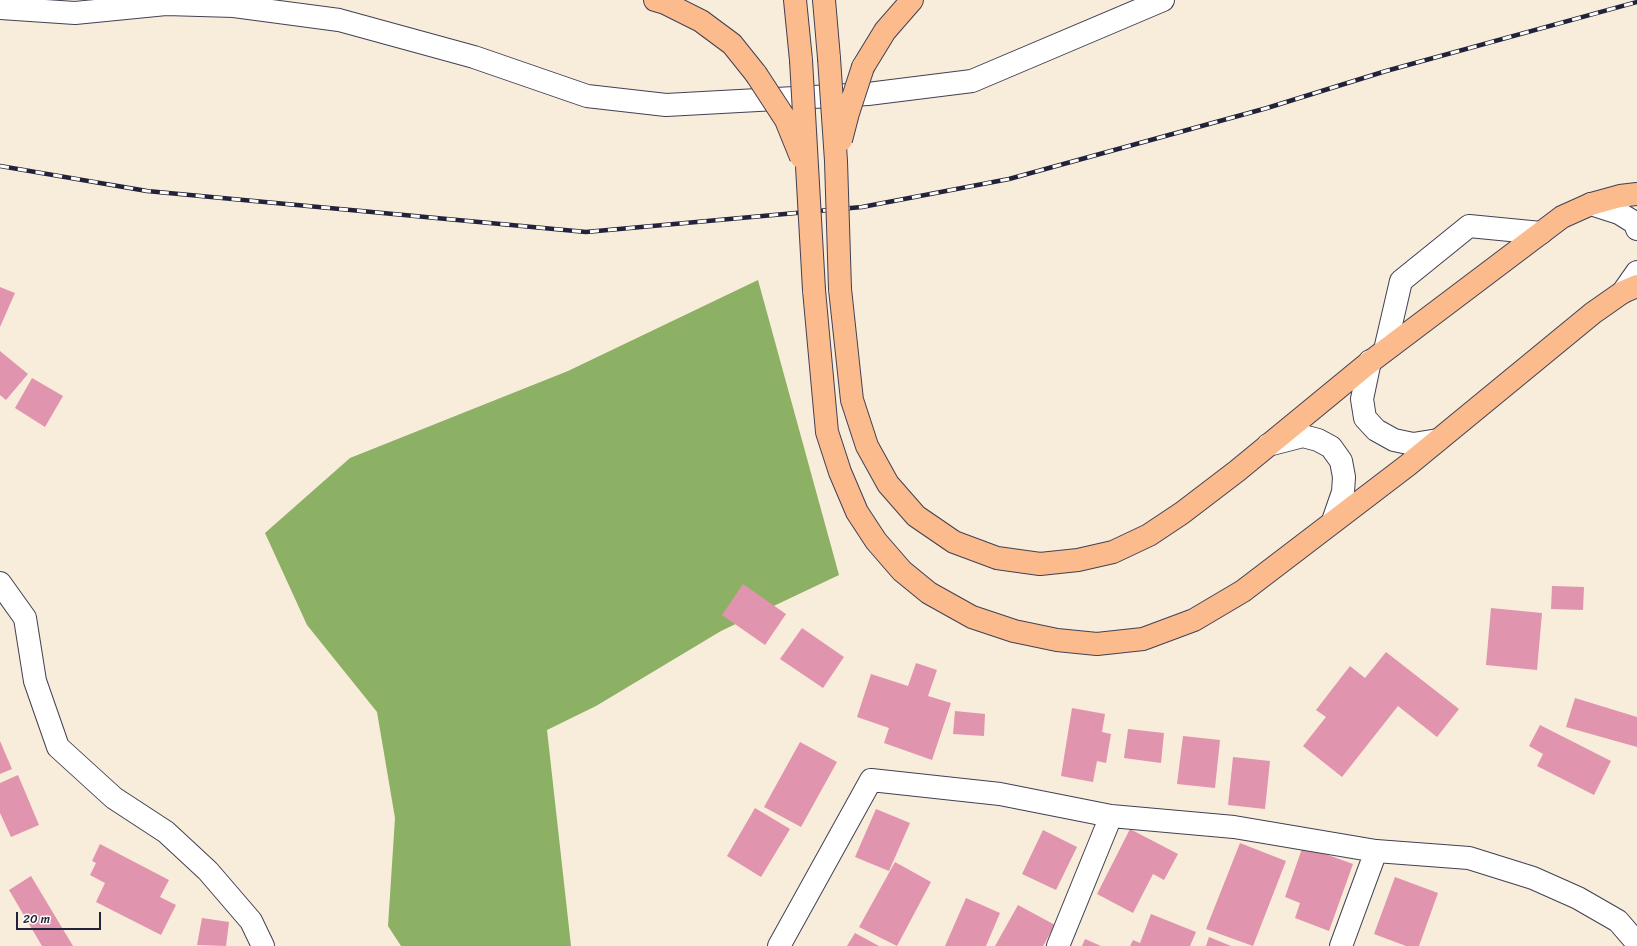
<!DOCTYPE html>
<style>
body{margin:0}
#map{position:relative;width:1637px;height:946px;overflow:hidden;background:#f8ecdb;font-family:Sriracha,sans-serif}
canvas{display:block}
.scale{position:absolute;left:16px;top:912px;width:85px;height:18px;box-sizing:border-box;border:2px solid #22223b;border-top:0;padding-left:5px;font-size:12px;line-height:14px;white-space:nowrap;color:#22223b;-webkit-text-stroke:3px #fdfcf7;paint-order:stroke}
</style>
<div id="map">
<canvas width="1637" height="946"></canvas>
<div class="scale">20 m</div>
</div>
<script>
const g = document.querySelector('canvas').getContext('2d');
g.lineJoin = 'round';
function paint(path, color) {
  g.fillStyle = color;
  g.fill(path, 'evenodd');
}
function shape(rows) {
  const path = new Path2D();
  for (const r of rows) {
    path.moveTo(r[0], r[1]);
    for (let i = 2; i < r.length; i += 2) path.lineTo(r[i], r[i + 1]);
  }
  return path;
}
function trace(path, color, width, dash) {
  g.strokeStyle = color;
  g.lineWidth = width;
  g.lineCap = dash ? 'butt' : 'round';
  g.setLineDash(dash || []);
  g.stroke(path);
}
paint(shape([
 [758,280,839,575,721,631,596,706,547,730,571,946,401,946,388,926,395,818,377,712,307,625,265,533,350,458,568,371]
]), '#8cb064');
paint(shape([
 [0,287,15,293,0,327],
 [0,351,28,374,6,400,0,395],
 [32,378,63,396,45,427,15,408],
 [743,584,786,614,765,645,722,615],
 [1552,586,1584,587,1583,610,1551,609],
 [1491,608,1542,613,1537,670,1486,665],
 [802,628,844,657,823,688,780,659],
 [1386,652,1459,709,1437,737,1398,706,1342,777,1303,746,1326,717,1316,710,1350,666,1365,678],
 [916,663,937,670,928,696,951,703,932,760,884,743,889,728,857,717,871,674,908,686],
 [1575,698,1637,717,1637,747,1566,727],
 [1072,708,1105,714,1102,732,1111,734,1106,763,1097,761,1093,782,1061,776],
 [955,711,985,714,984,736,953,734],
 [1540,725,1611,761,1594,795,1537,766,1543,754,1529,746],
 [1128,729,1164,733,1161,763,1124,758],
 [1183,736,1220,740,1215,788,1177,784],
 [0,741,12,769,0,774],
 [800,742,837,762,801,827,764,807],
 [1233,757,1270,761,1265,809,1228,805],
 [18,775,39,825,11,837,0,813,0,783],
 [755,808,790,829,761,877,727,856],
 [876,809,910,823,889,871,855,857],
 [1130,829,1178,854,1164,880,1153,874,1133,913,1097,894],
 [1043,830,1077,847,1056,890,1022,874],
 [1240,843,1286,861,1253,946,1206,929],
 [100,844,169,880,160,897,176,905,161,935,96,902,105,883,90,875,96,863,92,861],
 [1303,846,1353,864,1329,931,1295,918,1300,903,1285,897],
 [895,862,931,882,897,946,859,927],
 [31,876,73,946,42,946,9,890],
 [1395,877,1438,893,1419,946,1406,946,1374,934],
 [966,898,1000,913,986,946,945,946],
 [1018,905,1055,925,1043,946,995,946],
 [1151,914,1196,932,1190,946,1130,946,1133,940,1140,943],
 [202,918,229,922,226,946,197,945],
 [855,933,879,946,847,946],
 [1209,937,1231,946,1206,946],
 [1085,939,1101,946,1082,946]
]), '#e194ad');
const minor = shape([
 [0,8,75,13,166,4,234,6,339,20,474,57,587,96,666,105,868,94,972,81,1163,0],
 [1591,204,1619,213,1635,223,1637,229],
 [1623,292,1637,272],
 [1385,350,1401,281,1469,226,1541,233],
 [1370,361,1362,399,1365,418,1376,430,1394,440,1413,444,1438,440],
 [1268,445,1303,436,1318,440,1331,447,1341,461,1344,477,1343,492,1333,521],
 [0,583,25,618,35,681,58,747,114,798,166,832,208,871,251,921,263,946],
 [779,946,871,780,1000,794,1111,816,1234,827,1376,851,1469,858,1533,878,1578,898,1618,921,1637,943],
 [1058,946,1111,816],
 [1341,946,1376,851]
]);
const highway = shape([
 [655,0,665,3,701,21,732,44,756,74],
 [795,0,801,60],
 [824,0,829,58],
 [863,67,885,31,912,0],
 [840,289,852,400,867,446,888,484,916,516,954,542,997,558,1040,564,1078,560,1113,552,1149,535,1182,513,1237,471,1366,365,1562,217,1591,204,1620,196,1637,194],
 [814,290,827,432,840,472,857,512,876,541,902,571,929,593,972,617,1014,631,1057,640,1097,644,1143,639,1194,620,1243,591,1408,465,1593,313,1623,292,1637,286]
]);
trace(minor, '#424053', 24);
trace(highway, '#424053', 24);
trace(minor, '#fff', 22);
trace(highway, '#fbbb8d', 22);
const rail = shape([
 [0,166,147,191,586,232,862,207,1009,179,1267,108,1386,71,1637,2]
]);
trace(rail, '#22223b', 4.5);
trace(rail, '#fdfcf7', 3, [9]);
const highwayBridge = shape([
 [829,58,836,161,840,289],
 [801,60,814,290],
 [756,74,786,120,801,157],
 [841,140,848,113,863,67]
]);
trace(highwayBridge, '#424053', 24, []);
trace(highwayBridge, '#fbbb8d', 22);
</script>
